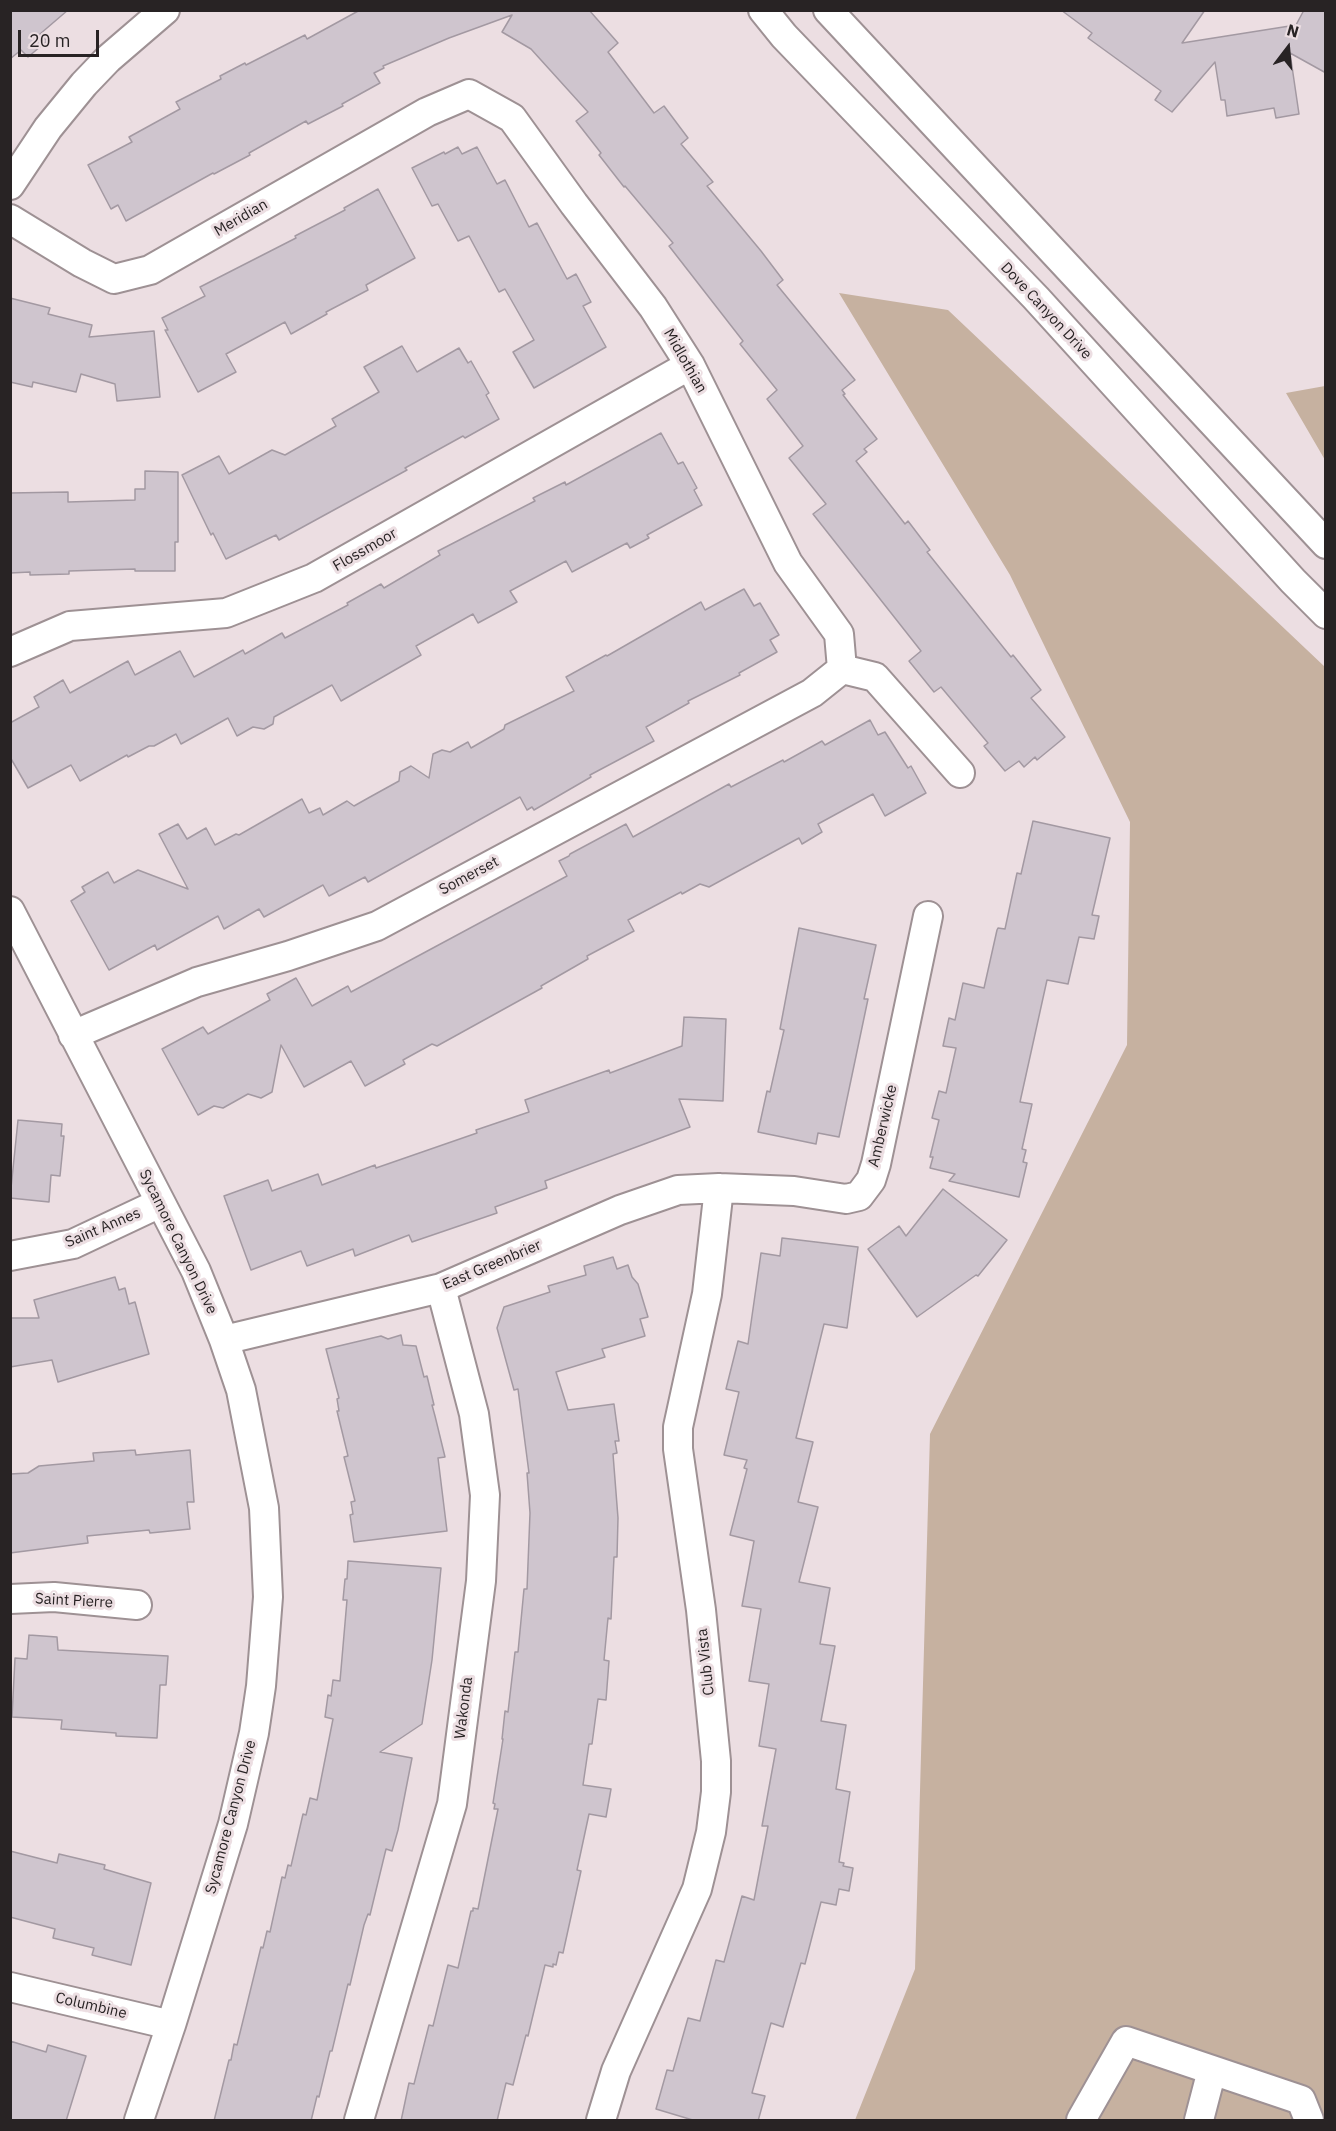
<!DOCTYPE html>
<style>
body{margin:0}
#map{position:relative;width:1336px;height:2131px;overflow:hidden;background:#ecdee2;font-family:"IBM Plex Sans",sans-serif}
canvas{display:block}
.frame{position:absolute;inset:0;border:12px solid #282324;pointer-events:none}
.north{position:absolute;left:1258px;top:18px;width:60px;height:60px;-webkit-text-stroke:4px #ecdee2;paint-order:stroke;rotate:16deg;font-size:16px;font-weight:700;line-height:24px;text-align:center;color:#282324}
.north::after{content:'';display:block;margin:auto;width:21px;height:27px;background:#282324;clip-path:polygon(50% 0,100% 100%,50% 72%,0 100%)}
.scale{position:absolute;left:18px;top:30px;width:81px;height:27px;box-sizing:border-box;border:3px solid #282324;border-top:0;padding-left:8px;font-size:18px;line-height:21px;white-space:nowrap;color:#282324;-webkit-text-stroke:4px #ecdee2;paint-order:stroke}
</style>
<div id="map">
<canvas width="1336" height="2131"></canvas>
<div class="frame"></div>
<div class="north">N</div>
<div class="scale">20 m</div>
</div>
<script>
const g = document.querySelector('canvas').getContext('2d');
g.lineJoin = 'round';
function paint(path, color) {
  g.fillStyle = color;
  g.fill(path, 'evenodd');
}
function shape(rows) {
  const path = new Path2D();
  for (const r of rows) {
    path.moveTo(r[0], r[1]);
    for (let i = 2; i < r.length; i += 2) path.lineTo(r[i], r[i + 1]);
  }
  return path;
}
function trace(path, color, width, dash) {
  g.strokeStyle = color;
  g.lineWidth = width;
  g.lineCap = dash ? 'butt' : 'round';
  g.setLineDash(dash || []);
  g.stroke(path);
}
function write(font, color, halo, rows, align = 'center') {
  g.font = font + ' "IBM Plex Sans",sans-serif';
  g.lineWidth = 6;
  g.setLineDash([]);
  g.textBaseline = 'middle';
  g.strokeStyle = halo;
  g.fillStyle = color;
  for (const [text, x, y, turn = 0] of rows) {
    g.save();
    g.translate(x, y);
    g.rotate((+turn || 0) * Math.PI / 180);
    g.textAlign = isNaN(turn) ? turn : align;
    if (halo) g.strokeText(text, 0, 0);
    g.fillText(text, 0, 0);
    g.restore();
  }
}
paint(shape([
 [839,293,948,310,1325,667,1325,2120,855,2120,915,1969,930,1434,1127,1045,1130,822,1010,575],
 [1325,386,1326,386,1325,460,1286,393]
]), '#c6b1a0');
const building = shape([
 [10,10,68,10,40,34,47,41,28,57,21,50,10,59,10,10],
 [360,10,589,10,618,43,608,52,654,113,664,106,688,138,681,144,713,182,707,186,761,251,783,280,777,285,855,380,842,390,845,394,843,395,877,439,864,449,867,452,856,461,905,524,908,521,930,550,927,552,1011,657,1013,655,1041,690,1031,698,1065,737,1037,760,1035,757,1024,767,1019,761,1005,771,984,746,988,743,941,687,934,692,909,661,921,651,813,514,826,504,789,458,803,446,767,399,777,390,740,344,743,341,669,246,673,243,625,186,624,187,599,155,601,153,576,121,588,112,531,49,502,32,512,15,449,38,383,66,384,68,374,73,380,83,342,104,343,106,308,124,306,121,249,153,250,155,214,174,213,173,126,221,118,205,111,209,88,165,132,142,129,137,180,109,176,102,221,79,220,76,245,63,246,65,305,35,307,39,360,10],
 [1061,10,1205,10,1182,43,1296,25,1304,10,1326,10,1326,73,1290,53,1299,114,1276,118,1274,108,1227,116,1225,100,1221,100,1215,62,1172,112,1155,100,1161,91,1088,38,1092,33,1061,10],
 [458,147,462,154,477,147,497,184,505,180,529,227,537,223,567,279,576,274,591,302,583,306,606,347,534,388,513,352,534,340,505,289,499,292,469,236,458,241,438,204,432,206,412,168,444,152,445,154,458,147],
 [378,189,415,258,366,285,368,290,326,312,327,314,291,334,285,322,226,354,236,372,198,392,165,330,168,330,162,318,205,296,200,287,296,238,295,236,345,210,344,208,378,189],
 [10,298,50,308,48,314,92,325,89,337,154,331,160,397,117,401,115,384,81,374,76,392,33,382,32,387,10,382,10,298],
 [402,346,417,372,459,348,468,363,471,361,489,393,486,395,499,419,465,438,463,436,405,468,407,470,279,540,276,535,226,559,213,533,211,535,182,475,219,456,229,474,272,450,285,455,336,426,332,419,379,392,364,367,402,346],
 [661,433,678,464,683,462,697,488,694,490,702,505,647,535,649,538,630,548,627,543,572,572,566,561,510,591,517,602,478,623,473,614,416,646,421,655,341,701,332,685,274,717,273,724,264,729,253,727,237,736,228,718,181,744,176,734,154,746,149,746,128,757,127,755,80,781,71,765,28,788,10,757,10,723,39,707,34,697,63,680,70,693,128,661,135,675,180,651,194,677,243,650,245,654,282,633,285,638,348,605,347,603,381,584,384,588,440,555,438,551,535,501,533,498,565,482,566,485,661,433],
 [145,471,178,472,178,542,175,542,175,571,135,571,135,569,69,571,69,574,30,575,30,572,10,573,10,493,68,492,68,502,135,500,135,489,145,489,145,471],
 [744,589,754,606,760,603,779,635,770,640,777,652,739,673,740,675,688,701,689,703,646,727,654,741,590,775,591,777,534,810,532,807,527,810,520,797,368,882,365,877,329,896,323,885,264,917,259,909,224,929,218,916,157,950,155,945,109,970,71,901,85,892,82,887,108,872,114,883,138,870,188,889,159,834,178,824,187,839,206,828,215,845,236,834,239,835,302,799,309,813,320,808,323,815,347,801,354,806,370,797,399,781,400,772,411,766,429,778,433,754,442,750,450,752,468,742,471,748,504,729,505,725,574,691,566,677,606,655,607,656,701,602,705,610,744,589],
 [870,720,878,735,885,732,908,768,911,766,926,793,885,816,873,794,818,824,822,832,802,844,799,838,709,887,700,884,682,894,681,892,628,920,634,931,587,956,588,959,541,986,542,988,437,1046,432,1044,403,1060,405,1064,365,1086,351,1061,304,1087,281,1045,272,1092,261,1098,248,1094,223,1108,214,1106,198,1115,162,1049,203,1027,208,1034,270,1000,267,994,296,978,312,1006,348,986,351,992,567,876,559,861,569,856,570,854,626,824,633,837,729,784,731,787,783,760,784,762,822,741,825,745,870,720],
 [1033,821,1110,838,1092,915,1099,916,1094,939,1079,937,1068,984,1047,980,1020,1102,1032,1104,1022,1149,1026,1150,1023,1162,1027,1163,1019,1197,949,1181,955,1174,930,1168,933,1157,930,1157,939,1120,932,1118,939,1091,946,1093,956,1048,943,1046,949,1018,955,1020,963,983,984,988,997,930,998,928,1005,929,1017,873,1021,874,1033,821],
 [799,928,876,945,864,999,868,999,839,1137,818,1133,816,1144,758,1132,767,1091,770,1092,784,1030,780,1029,799,928],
 [684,1017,726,1019,723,1101,679,1099,690,1127,545,1181,547,1188,495,1207,497,1213,412,1242,409,1235,355,1256,353,1249,307,1266,301,1251,251,1270,224,1196,268,1180,272,1191,318,1174,322,1185,375,1165,376,1168,477,1133,476,1130,529,1112,525,1100,609,1070,610,1073,682,1046,684,1017],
 [18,1120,62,1124,61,1136,64,1136,60,1176,51,1175,49,1202,10,1198,18,1120],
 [943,1189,1007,1240,978,1276,976,1275,917,1317,868,1249,899,1226,906,1236,943,1189],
 [782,1238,858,1247,847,1328,824,1324,796,1438,813,1442,798,1502,818,1507,799,1582,830,1588,820,1644,835,1646,821,1721,846,1725,836,1789,850,1792,839,1862,844,1863,843,1866,853,1868,849,1891,839,1889,836,1905,821,1902,805,1964,801,1963,783,2027,771,2023,752,2093,765,2096,758,2121,696,2121,656,2109,667,2070,673,2071,688,2018,700,2021,716,1960,724,1962,742,1896,754,1900,768,1826,762,1826,776,1749,759,1746,769,1684,749,1681,761,1609,742,1606,754,1541,730,1535,747,1469,744,1468,747,1460,724,1455,739,1392,726,1389,738,1341,748,1344,761,1253,780,1256,782,1238],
 [613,1257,617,1269,628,1265,632,1277,638,1284,648,1317,640,1319,645,1336,602,1349,605,1357,556,1372,568,1410,614,1404,619,1441,615,1441,617,1453,613,1454,618,1518,617,1557,614,1557,611,1619,608,1618,604,1660,609,1661,606,1700,598,1699,592,1744,589,1744,583,1785,611,1789,606,1817,589,1814,577,1870,581,1871,563,1953,559,1952,556,1965,553,1964,553,1967,545,1965,528,2036,526,2035,513,2085,506,2083,497,2121,401,2121,409,2083,414,2084,429,2025,433,2026,448,1965,458,1968,471,1911,473,1911,473,1908,478,1909,498,1809,494,1809,495,1804,493,1803,503,1739,502,1739,505,1711,508,1712,515,1652,518,1652,524,1589,527,1589,530,1513,527,1473,529,1473,518,1389,514,1390,497,1328,504,1307,550,1292,548,1286,586,1275,584,1266,613,1257],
 [115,1277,119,1290,125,1288,129,1304,135,1302,149,1354,58,1382,52,1360,10,1367,10,1318,39,1318,34,1300,115,1277],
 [401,1335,403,1345,416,1346,424,1377,427,1376,434,1405,432,1405,435,1416,445,1457,438,1458,447,1531,354,1542,350,1515,353,1514,351,1502,355,1501,344,1457,348,1456,337,1411,339,1411,337,1399,339,1398,326,1349,381,1336,388,1339,401,1335],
 [135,1450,136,1455,190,1450,194,1502,187,1502,190,1529,150,1533,149,1530,87,1536,88,1543,10,1553,10,1474,28,1473,39,1466,94,1461,93,1453,135,1450],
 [348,1561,441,1568,432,1660,422,1724,380,1752,412,1758,398,1830,392,1851,386,1849,370,1915,368,1914,364,1925,350,1985,348,1984,332,2051,330,2051,319,2097,317,2096,311,2121,214,2121,229,2060,231,2060,234,2044,237,2045,261,1947,263,1948,267,1931,270,1932,282,1877,285,1878,288,1865,291,1866,303,1814,306,1815,310,1798,317,1800,333,1719,325,1717,328,1695,331,1696,333,1680,340,1681,347,1600,343,1600,345,1579,347,1579,348,1561],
 [29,1635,57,1637,58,1650,168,1656,166,1685,160,1685,157,1738,116,1736,116,1733,61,1729,62,1720,12,1717,15,1658,27,1659,29,1635],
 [10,1851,57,1863,59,1854,105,1865,104,1869,151,1883,131,1965,92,1955,94,1948,53,1938,55,1929,10,1917,10,1851],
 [10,2041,46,2052,48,2045,86,2056,66,2121,10,2121,10,2041]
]);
paint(building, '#cfc5ce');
trace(building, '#a399a2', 1.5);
const minor = shape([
 [763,10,784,36,1036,298,1293,581,1326,614],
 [828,10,1326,544],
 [10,185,48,128,84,84,108,59,165,10],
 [10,219,82,263,114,279,150,270,427,112,469,94,512,118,574,204,653,307,690,365,788,563,839,634,842,669],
 [10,652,70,626,226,613,314,578,690,365],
 [842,669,875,677,960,773],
 [10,911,196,1271,224,1340,241,1390,264,1508,268,1597,261,1686,254,1733,233,1824,171,2025,139,2120],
 [73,1035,197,982,288,956,377,926,812,693,842,669],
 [10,1256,73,1244,160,1203],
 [224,1340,441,1288,620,1210,678,1190,719,1188,794,1191,846,1199,859,1196,871,1180,876,1164,928,916],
 [10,1599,54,1597,137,1605],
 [10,1987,171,2025],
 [359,2120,452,1804,481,1581,485,1495,474,1414,441,1288],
 [601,2120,616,2071,697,1889,711,1832,716,1792,716,1761,701,1610,678,1449,678,1427,707,1294,719,1188],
 [1081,2120,1126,2041,1301,2100,1309,2120],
 [1199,2120,1212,2070]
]);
trace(minor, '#9e9194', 32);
trace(minor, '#fff', 28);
write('15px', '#282324', '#ecdee2', [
 ["Meridian",241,218,-30],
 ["Dove Canyon Drive",1046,311,47],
 ["Midlothian",685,361,60],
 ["Flossmoor",365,550,-30],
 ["Somerset",469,876,-28],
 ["Amberwicke",883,1126,-77],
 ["Saint Annes",103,1228,-23],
 ["Sycamore Canyon Drive",178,1242,64],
 ["East Greenbrier",492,1265,-23],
 ["Saint Pierre",74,1601,3],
 ["Club Vista",706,1662,-96],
 ["Wakonda",464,1708,-83],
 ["Sycamore Canyon Drive",231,1817,-75],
 ["Columbine",91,2006,13]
]);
</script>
